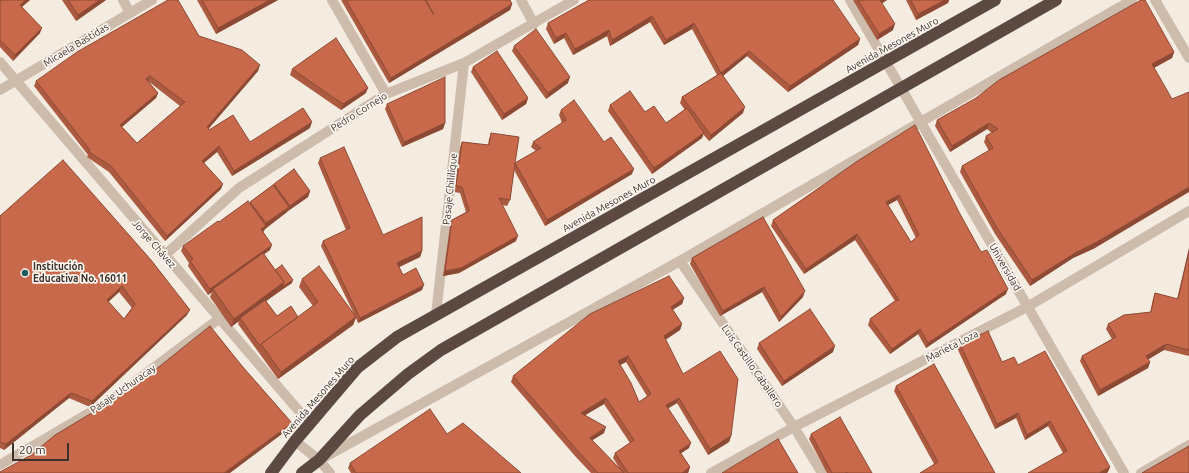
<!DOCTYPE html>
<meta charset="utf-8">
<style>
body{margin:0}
#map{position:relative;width:1189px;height:473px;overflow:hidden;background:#f4ebe1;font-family:Ubuntu,sans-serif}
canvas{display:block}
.scale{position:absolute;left:12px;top:443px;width:57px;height:18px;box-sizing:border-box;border:2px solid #3b302b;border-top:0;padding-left:5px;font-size:12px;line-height:14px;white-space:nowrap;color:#3b302b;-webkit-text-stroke:3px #fbf5ee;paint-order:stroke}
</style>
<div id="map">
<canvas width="1189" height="473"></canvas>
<div class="scale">20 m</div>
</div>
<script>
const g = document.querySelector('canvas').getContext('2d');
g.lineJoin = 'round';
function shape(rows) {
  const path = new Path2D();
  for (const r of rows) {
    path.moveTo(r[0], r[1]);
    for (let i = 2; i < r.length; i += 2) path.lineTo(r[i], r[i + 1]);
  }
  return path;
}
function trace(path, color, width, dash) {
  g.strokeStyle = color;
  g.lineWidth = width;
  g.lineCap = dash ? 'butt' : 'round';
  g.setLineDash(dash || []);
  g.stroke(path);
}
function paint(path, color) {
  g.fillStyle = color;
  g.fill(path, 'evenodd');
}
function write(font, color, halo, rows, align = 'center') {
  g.font = font + ' Ubuntu,sans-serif';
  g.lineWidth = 3.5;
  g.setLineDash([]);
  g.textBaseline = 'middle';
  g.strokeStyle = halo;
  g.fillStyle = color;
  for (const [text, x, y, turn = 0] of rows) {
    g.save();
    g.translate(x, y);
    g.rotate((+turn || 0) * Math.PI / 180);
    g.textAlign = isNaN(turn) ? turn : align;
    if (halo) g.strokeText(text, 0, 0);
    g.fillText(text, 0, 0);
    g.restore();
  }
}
trace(shape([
 [123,0,130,13],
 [332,0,386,94],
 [521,0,534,24],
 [850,0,1124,473],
 [1155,0,1189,58],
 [0,62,310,424],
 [0,90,152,0],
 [164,256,239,188,386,94,464,63,574,0],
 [680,261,794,427,822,473],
 [436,315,464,63],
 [295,441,319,460,330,473],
 [323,458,680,261,1132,0],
 [0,465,108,402,220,318],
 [711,473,794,427,1027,307,1189,211],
 [1141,473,1189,445]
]), '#cdbbac', 10);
trace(shape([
 [271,473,295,441,357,368,397,337,995,0],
 [302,473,319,460,360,415,408,374,441,350,1056,0]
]), '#5c4a42', 12);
paint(shape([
 [0,0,30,0,22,7,40,33,13,61,0,47],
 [62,0,106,0,76,21],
 [197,0,278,0,216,34],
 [341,0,510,0,512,4,510,10,389,83],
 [589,0,860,39,858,45,788,92,747,56,723,76,743,113,709,141,703,134,702,138,652,174,608,111,610,105,645,112,666,123,685,110,680,103,682,97,717,75,692,29,664,45,650,22,610,46,607,36,573,55,564,38,554,44,546,29,548,23],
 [853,0,887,0,882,3,893,30,877,40],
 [906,0,949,0,948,3,916,20],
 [199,36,258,71,208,129,250,142,310,128,232,176,217,152,204,163,221,189,165,241,109,172,87,157,88,155,34,86,36,81],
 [148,81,180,106,137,143,122,127,156,98,158,93],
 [514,46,568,83,546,99,512,51],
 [1174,52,1172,58,1154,68,1095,248,1073,258,1030,286,995,234,960,172,962,166,989,151,984,142,986,136,992,133,987,129,950,152,935,126,937,120],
 [473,67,528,98,526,104,502,120,471,72],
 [292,69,366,93,341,110,290,75],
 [387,104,445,123,443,129,402,147,385,109],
 [561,110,604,142,632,174,545,226,514,170,510,200,507,206,502,205,516,241,459,273,443,276,450,226,452,220,466,212,460,193,454,192,460,147,462,142,488,145,489,139,491,133,515,163,536,151,531,147,533,142,562,123,559,115],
 [320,158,383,235,422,251,420,257,399,267,403,275,422,290,358,323,356,318,353,325,278,379,238,324,239,321,231,327,210,297,212,292,208,295,188,266,189,263,181,251,183,246,219,222,250,203,250,202,273,185,274,184,310,191,308,197,288,211,287,212,265,229,263,232,270,250,264,254,275,270,292,283,266,301,277,316,298,317,313,306,299,287,302,279,354,314,321,246,323,241,346,230,318,163],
 [859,160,960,214,981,252,1006,294,926,348,918,334,890,354,868,325,870,319,895,301,855,240,804,274,771,226,773,220],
 [897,200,916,238,911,242,888,205],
 [0,216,187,315,90,407,69,398,4,450,0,448],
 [119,292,132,308,124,319,108,302],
 [1189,248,1189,356,1164,350,1148,359,1150,362,1148,368,1098,396,1080,361,1082,356,1112,339,1106,329,1108,324,1150,313,1153,299,1155,293,1177,299],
 [692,258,803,297,779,322,762,292,720,316,690,264],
 [684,298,682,304,672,310,682,324,680,330,665,340,683,374,731,436,729,442,708,455,677,403,668,408,689,448,681,453,690,467,688,473,591,473,575,456,511,382,513,376],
 [626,362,647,396,639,402,620,365],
 [604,404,630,443,615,453,613,458,620,469,592,440,604,433,584,415],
 [759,343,833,352,782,386,757,349],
 [960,344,1002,362,1018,365,1108,472,1063,453,1048,426,1025,440,1016,418,995,429,958,350],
 [896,386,995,473,934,464,894,391],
 [447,434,521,473,351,473,348,468,350,463],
 [811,434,872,473,827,473,809,439]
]), '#ac5a40');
paint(shape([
 [26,0,30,0,18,10,20,5],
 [100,0,106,0,76,21,78,15],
 [270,0,278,0,216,34,218,28],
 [880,0,887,0,878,6],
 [945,0,949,0,948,3,916,20,918,14],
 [512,4,510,10,389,83,391,78],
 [652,16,650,22,610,46,612,40],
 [694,23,692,29,664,45,666,40],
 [895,24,893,30,877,40,879,34],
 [42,28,40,33,13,61,15,55],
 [609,30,607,36,573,55,575,49],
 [566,33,564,38,554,44,556,38],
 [860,39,858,45,788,92,790,86],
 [749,51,747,56,719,79,721,73],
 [1174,52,1172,58,1150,70,1152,64],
 [260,65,258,71,205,133,207,127],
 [150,76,148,81,146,79],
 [570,77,568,83,546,99,548,93],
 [368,88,366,93,341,110,343,104],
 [158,93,156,98,118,130,120,125],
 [528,98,526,104,502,120,504,114],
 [745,107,743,113,709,141,711,135],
 [312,122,310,128,232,176,234,171],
 [445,123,443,129,402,147,404,142],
 [989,123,987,129,950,152,952,146],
 [704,133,702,138,652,174,654,168],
 [219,146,217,152,200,166,202,161],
 [634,169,632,174,545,226,547,220],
 [223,184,221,189,165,241,167,236],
 [1189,187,1189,192,1095,248,1073,258,1030,286,1032,280,1075,253],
 [310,191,308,197,288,211,290,206],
 [899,195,897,200,884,207,886,202],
 [289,207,287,212,265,229,264,231,259,235,261,229,265,226,266,223],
 [857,234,855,240,804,274,806,269],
 [518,236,516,241,459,273,443,276,445,271],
 [272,245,270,250,214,290,213,289,212,292,208,295,210,289],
 [422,251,420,257,395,269,397,263],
 [293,280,292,283,281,290,282,287],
 [284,282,281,290,241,320,240,318,239,321,231,327,234,319],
 [424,285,422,290,358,323,360,318],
 [122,286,119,292,105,305,107,300],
 [764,287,762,292,720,316,723,311],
 [1008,289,1006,294,926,348,928,343],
 [805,291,803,297,779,322,781,317],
 [684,298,682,304,669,312,671,307],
 [190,310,187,315,90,407,92,401],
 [356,317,353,325,278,379,281,372],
 [682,324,680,330,662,342,664,336],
 [920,329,918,334,890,354,892,349],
 [1166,344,1164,350,1144,362,1146,356],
 [835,346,833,352,782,386,784,381],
 [628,356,626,362,616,367,618,361],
 [1150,362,1148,368,1098,396,1100,390],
 [71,393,69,398,4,450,6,444],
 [606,398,604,404,579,419,581,413],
 [679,398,677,403,664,411,666,405],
 [1018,413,1016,418,995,429,997,424],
 [1050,421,1048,426,1025,440,1027,435],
 [292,423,290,428,230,473,224,473],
 [606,427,604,433,588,443,590,438],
 [731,436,729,442,708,455,710,449],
 [691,443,689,448,677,456,679,451],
 [690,467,688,473,682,473],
 [1110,467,1108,472,1107,473,1099,473]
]), '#8c4a34');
const building = shape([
 [0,0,26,0,20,5,42,28,15,55,0,40,0,0],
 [68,0,100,0,78,15,68,0],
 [168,0,178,0,199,36,242,50,260,65,207,127,209,130,233,115,250,142,303,108,312,122,234,171,219,146,202,161,223,184,167,236,111,166,89,152,90,150,36,81,77,52,168,0],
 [150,76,185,102,137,143,120,125,158,93,146,79,150,76],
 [202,0,270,0,218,28,202,0],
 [346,0,425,0,434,15,426,0,510,0,512,4,391,78,346,0],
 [589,0,833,0,860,39,790,86,749,51,721,73,694,23,666,40,652,16,612,40,609,30,575,49,566,33,556,38,548,23,589,0],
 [858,0,880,0,895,24,879,34,858,0],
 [911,0,945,0,918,14,911,0],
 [1141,0,1145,0,1174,52,1152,64,1172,99,1189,92,1189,187,1097,242,1075,253,1032,280,997,228,962,166,993,148,986,136,998,129,989,123,952,146,937,120,976,98,999,80,1141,0],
 [536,29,570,77,548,93,514,46,536,29],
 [336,38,368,88,343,104,292,69,336,38],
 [497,51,528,98,504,114,473,67,497,51],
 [721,73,745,107,711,135,682,97,721,73],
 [445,77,445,123,404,142,387,104,445,77],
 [630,91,645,112,654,106,666,123,687,108,704,133,654,168,610,105,630,91],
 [574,100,604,142,611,137,634,169,547,220,515,163,510,200,499,198,518,236,461,268,445,271,452,220,469,211,462,187,456,186,462,142,489,145,491,133,519,137,515,163,541,148,533,142,566,120,561,110,574,100],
 [915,125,960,214,981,252,987,250,1008,289,928,343,920,329,892,349,870,319,895,301,899,300,857,234,806,269,773,220,859,160,915,125],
 [899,195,919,235,911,242,886,202,899,195],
 [344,147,383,235,422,217,422,251,397,263,403,275,416,268,424,285,360,318,323,241,350,228,320,158,344,147],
 [63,160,151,260,190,310,92,401,71,393,6,444,0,442,0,216,63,160],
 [122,286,135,304,124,319,107,300,122,286],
 [294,169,310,191,290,206,274,184,294,169],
 [273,185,289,207,266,223,250,202,273,185],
 [248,201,266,226,261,229,272,245,210,289,190,261,193,259,183,246,218,221,219,222,248,201],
 [763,217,805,291,781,317,764,287,723,311,692,258,763,217],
 [1189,251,1189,350,1166,344,1146,356,1150,362,1100,390,1082,356,1116,337,1108,324,1124,315,1151,312,1155,293,1178,299,1189,251],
 [263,253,284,282,234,319,213,289,263,253],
 [282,265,293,280,282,287,284,282,275,270,282,265],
 [319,266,356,317,281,372,261,344,318,302,302,279,319,266],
 [669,276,684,298,671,307,682,324,664,336,683,374,720,351,738,379,731,436,710,449,679,398,666,405,691,443,679,451,690,467,682,473,628,473,615,453,634,440,606,398,581,413,606,427,590,438,624,473,598,473,577,450,513,376,590,314,669,276],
 [628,356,651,394,639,402,631,383,618,361,628,356],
 [265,300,277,316,291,306,298,317,261,344,260,346,240,318,265,300],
 [810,309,835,346,784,381,759,343,810,309],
 [210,326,242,366,292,423,224,473,0,473,0,472,31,455,55,435,130,390,210,326],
 [988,331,1002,362,1014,357,1018,365,1045,351,1110,467,1099,473,1028,473,1067,451,1050,421,1027,435,1018,413,997,424,960,344,988,331],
 [934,364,995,473,920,473,938,462,896,386,934,364],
 [430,409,447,434,463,423,521,473,356,473,350,463,430,409],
 [840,417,872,473,847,473,847,472,845,473,832,473,811,434,840,417],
 [778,439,798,473,722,473,778,439],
 [1189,446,1189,473,1142,473,1189,446]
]);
paint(building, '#c8694b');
trace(building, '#8c4a34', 1);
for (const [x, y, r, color] of [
 [25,273,4,"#1f5a5e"]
]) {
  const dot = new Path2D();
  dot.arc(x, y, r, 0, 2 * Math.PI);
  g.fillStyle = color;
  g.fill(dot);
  trace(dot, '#fbf5ee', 1.5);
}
write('10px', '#3b302b', '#fbf5ee', [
 ["Micaela Bastidas",76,45,-31],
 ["Avenida Mesones Muro",892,45,-29],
 ["Pedro Cornejo",359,112,-32],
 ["Pasaje Chililique",450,189,-84],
 ["Avenida Mesones Muro",609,204,-29],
 ["Jorge Chávez",154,244,49],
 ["Universidad",1005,267,60],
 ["Marieta Loza",952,346,-27],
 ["Luis Castillo Caballero",752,366,55],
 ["Pasaje Uchuracay",123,389,-35],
 ["Avenida Mesones Muro",318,397,-49]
]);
write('bold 10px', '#3b302b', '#fbf5ee', [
 ["Institución",33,267],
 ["Educativa No. 16011",33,279]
], 'left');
</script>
